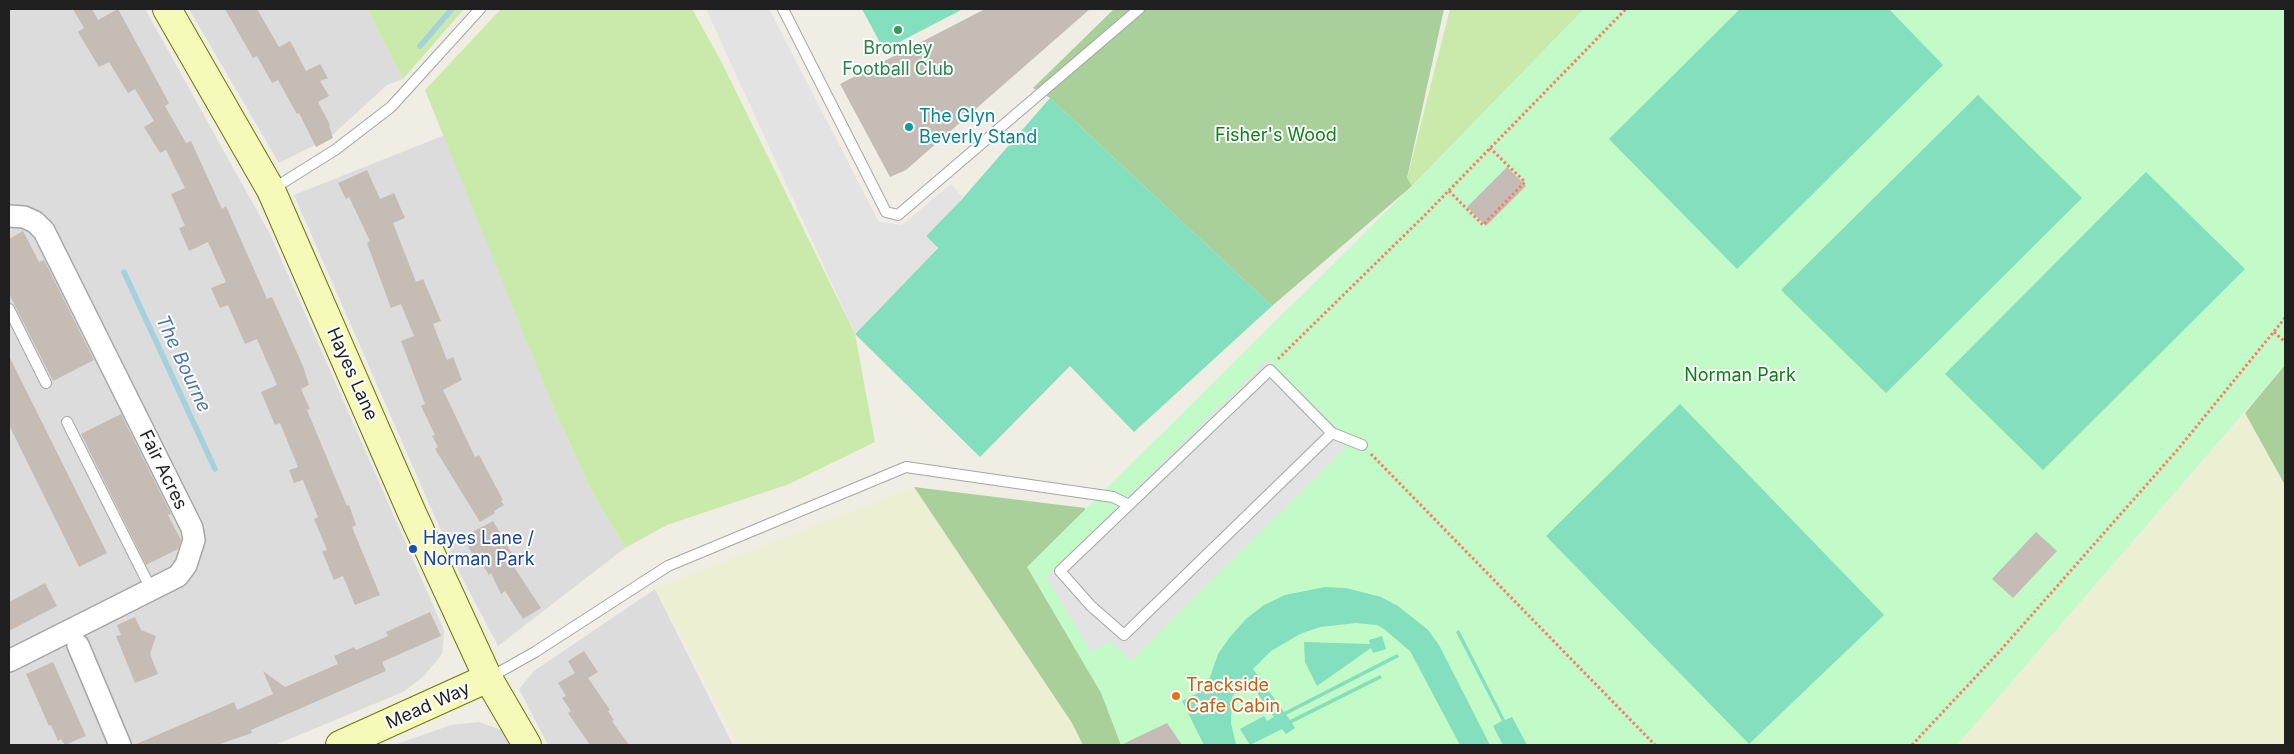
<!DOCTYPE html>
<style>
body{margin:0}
#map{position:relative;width:2294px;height:754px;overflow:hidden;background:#f0ede5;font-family:Inter,sans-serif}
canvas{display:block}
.frame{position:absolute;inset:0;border:10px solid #1f1f1f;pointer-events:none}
</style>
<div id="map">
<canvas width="2294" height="754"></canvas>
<div class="frame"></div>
</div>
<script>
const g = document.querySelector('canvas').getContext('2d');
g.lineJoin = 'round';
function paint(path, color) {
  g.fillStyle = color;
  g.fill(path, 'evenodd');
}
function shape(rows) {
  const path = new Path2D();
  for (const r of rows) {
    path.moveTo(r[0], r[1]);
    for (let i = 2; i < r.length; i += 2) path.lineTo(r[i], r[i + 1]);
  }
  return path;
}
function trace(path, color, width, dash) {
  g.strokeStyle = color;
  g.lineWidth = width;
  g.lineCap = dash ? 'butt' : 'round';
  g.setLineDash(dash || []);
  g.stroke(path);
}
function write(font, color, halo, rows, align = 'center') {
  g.font = font + ' Inter,sans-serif';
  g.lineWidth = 4;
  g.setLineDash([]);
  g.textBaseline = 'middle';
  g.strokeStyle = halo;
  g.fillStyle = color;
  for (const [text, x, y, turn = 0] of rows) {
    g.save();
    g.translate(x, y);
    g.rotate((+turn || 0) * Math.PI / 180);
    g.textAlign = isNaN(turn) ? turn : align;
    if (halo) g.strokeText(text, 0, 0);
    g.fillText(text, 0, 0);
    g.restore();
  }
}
paint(shape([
 [9,9,145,9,271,236,444,630,442,654,424,676,403,692,275,745,9,745],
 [189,9,367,9,403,79,387,85,329,138,279,163],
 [445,135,554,409,591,490,625,548,498,646,460,574,294,195],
 [655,589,733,745,548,745,519,689,534,671],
 [479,722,526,739,529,745,394,745,451,725]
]), '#dddcdc');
paint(shape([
 [2245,413,2285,485,2285,745,1957,745],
 [914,487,1087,745,739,745,655,589]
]), '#ecefd1');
paint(shape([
 [367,9,464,9,403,79],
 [501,9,692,9,721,61,855,334,875,442,789,484,667,525,625,548,591,490,554,409,425,90],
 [1450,9,1584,9,1412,186,1407,179]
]), '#c9eaab');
paint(shape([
 [1114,9,1444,9,1407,178,1412,186,1272,306,1050,98,1033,88],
 [2285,365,2285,485,2245,413],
 [914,487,1085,508,1091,652,1121,745,1083,745,1072,723]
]), '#a9cf9a');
paint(shape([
 [1584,9,2285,9,2285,365,1957,745,1121,745,1101,693,1027,567,1412,186]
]), '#c2fac8');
paint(shape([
 [862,9,963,9,884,50],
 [1740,9,1889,9,1943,65,1737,269,1609,139],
 [1978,95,2082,198,1886,393,1781,290],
 [1050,98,1272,306,1134,432,1070,366,980,457,855,334,938,248,926,236,963,198],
 [2146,172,2245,269,2043,470,1945,374],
 [1680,404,1884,615,1749,744,1546,536],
 [1325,587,1346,588,1381,597,1398,606,1428,630,1439,645,1490,745,1460,745,1410,651,1384,629,1377,625,1356,623,1320,627,1300,634,1271,651,1253,669,1284,712,1397,654,1399,657,1286,715,1290,720,1380,675,1382,678,1292,723,1295,728,1286,734,1282,729,1250,745,1240,729,1264,716,1267,721,1274,717,1246,677,1232,697,1231,723,1236,745,1204,745,1182,701,1206,689,1218,654,1230,637,1246,619,1264,605,1285,595],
 [1459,630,1505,720,1512,717,1527,745,1503,745,1493,726,1502,721,1456,632],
 [1382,636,1386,649,1373,653,1371,648,1317,686,1305,662,1304,642,1370,644,1369,640]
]), '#83dfbd');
paint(shape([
 [706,9,767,9,770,11,879,222,902,225,951,184,963,198,926,236,938,248,855,334],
 [1268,359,1339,430,1345,448,1131,661,1110,641,1091,652,1046,577]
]), '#e3e3e3');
trace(shape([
 [420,46,452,9],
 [124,272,215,469]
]), '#a5d0de', 5.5);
paint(shape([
 [73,9,92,9,98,20,118,9,169,103,165,106,186,143,191,141,222,209,226,206,267,299,272,297,303,366,309,385,301,389,310,409,307,410,347,506,349,505,356,525,352,527,380,595,355,605,343,576,334,580,322,551,327,550,314,519,318,517,303,480,294,483,289,470,298,467,280,423,275,425,261,392,277,385,257,339,245,344,228,305,220,308,211,288,226,282,208,242,189,251,179,228,185,226,171,194,185,188,166,150,160,153,144,127,154,121,135,89,128,93,109,62,99,67,78,32,84,28],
 [225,9,257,9,279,47,290,41,306,71,320,64,328,78,320,81,329,96,318,102,330,125,329,126,333,138,316,147,299,113,297,114,278,80,272,83,257,56,253,58],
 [985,9,1090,9,906,170,890,177,840,84],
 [1507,167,1526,186,1486,226,1467,207],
 [367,170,380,199,394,193,405,218,393,223,416,282,423,279,441,321,433,324,447,360,453,357,462,380,443,390,475,457,479,455,503,500,501,501,504,505,494,511,495,513,480,522,435,449,438,447,432,436,435,435,421,406,425,404,401,341,414,336,401,304,391,308,367,243,370,241,349,197,346,199,338,183],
 [23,231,39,262,44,260,94,360,53,381,9,294,9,239],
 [9,356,107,553,79,567,9,425],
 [121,414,171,514,168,515,181,540,178,549,146,565,81,434],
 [493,521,518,564,514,567,541,608,523,619,505,591,501,594,491,573,489,575,478,557,475,559,463,537],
 [2036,532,2057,551,2013,598,1992,579],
 [45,583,57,606,9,631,9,602],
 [430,612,441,636,382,662,386,671,251,730,252,733,217,745,134,745,234,702,237,710,273,694,263,671,285,687,338,664,334,656,354,647,356,650,388,636,386,632],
 [135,617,141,630,156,636,150,654,158,674,135,683,116,636,121,635,117,625],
 [584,651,598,672,588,678,610,710,608,711,614,720,612,721,629,745,590,745,568,713,571,711,562,698,566,696,558,683,575,673,568,661],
 [53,662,86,736,65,745,61,739,58,741,51,725,49,726,26,674],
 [1167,723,1182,745,1121,745]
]), '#c5bcb5');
const lane = shape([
 [783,9,886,212,898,215,1139,9],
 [271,190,335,150,391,107,480,9],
 [9,309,46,383],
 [1270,370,1332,433,1124,635,1091,606,1060,571,1270,370],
 [67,422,152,591],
 [1332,433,1362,445],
 [489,678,535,652,668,566,906,467,1113,497,1129,505]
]);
const street = shape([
 [9,216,24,217,35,222,44,231,192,528,194,540,186,565,178,576,9,661],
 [78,645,120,745]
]);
const secondary = shape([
 [167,9,271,190,412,513,488,678,527,745],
 [340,745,488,678]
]);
trace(lane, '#a6a6a6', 12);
trace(street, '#a6a6a6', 24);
trace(secondary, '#6a7804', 30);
trace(shape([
 [1449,191,1483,225,1525,182,1490,148],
 [2274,332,2285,342],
 [1278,359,1424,216,1626,9],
 [1371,454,1655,745],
 [1912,745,1999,652,2179,448,2285,318]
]), '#fb7c6c', 3, [2.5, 2.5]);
trace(lane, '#fff', 10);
trace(street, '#fff', 21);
trace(secondary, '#f6fab9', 28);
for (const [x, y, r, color] of [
 [898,30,5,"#2e9e5b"],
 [909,127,5,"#0f9aa8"],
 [413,549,5,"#1a4fb4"],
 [1176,696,5,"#e8710a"]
]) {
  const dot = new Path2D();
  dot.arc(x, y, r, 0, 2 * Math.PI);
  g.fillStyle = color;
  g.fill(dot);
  trace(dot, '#fff', 2);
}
write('18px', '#27864d', '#fff', [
 ["Bromley",898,49],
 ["Football Club",898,70]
]);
write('18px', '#0d838f', '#fff', [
 ["The Glyn",919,117],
 ["Beverly Stand",919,138]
], 'left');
write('18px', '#0b7f16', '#fff', [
 ["Fisher's Wood",1276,136],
 ["Norman Park",1740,376]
]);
write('18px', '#1f1f1f', '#fff', [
 ["Hayes Lane",352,374,66],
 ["Fair Acres",163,470,64],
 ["Mead Way",428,706,-24]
]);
write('18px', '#164399', '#fff', [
 ["Hayes Lane /",423,539],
 ["Norman Park",423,560]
], 'left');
write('18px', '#c56008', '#fff', [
 ["Trackside",1186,686],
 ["Cafe Cabin",1186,707]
], 'left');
write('italic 19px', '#4777a8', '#fff', [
 ["The Bourne",183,364,65]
]);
</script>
